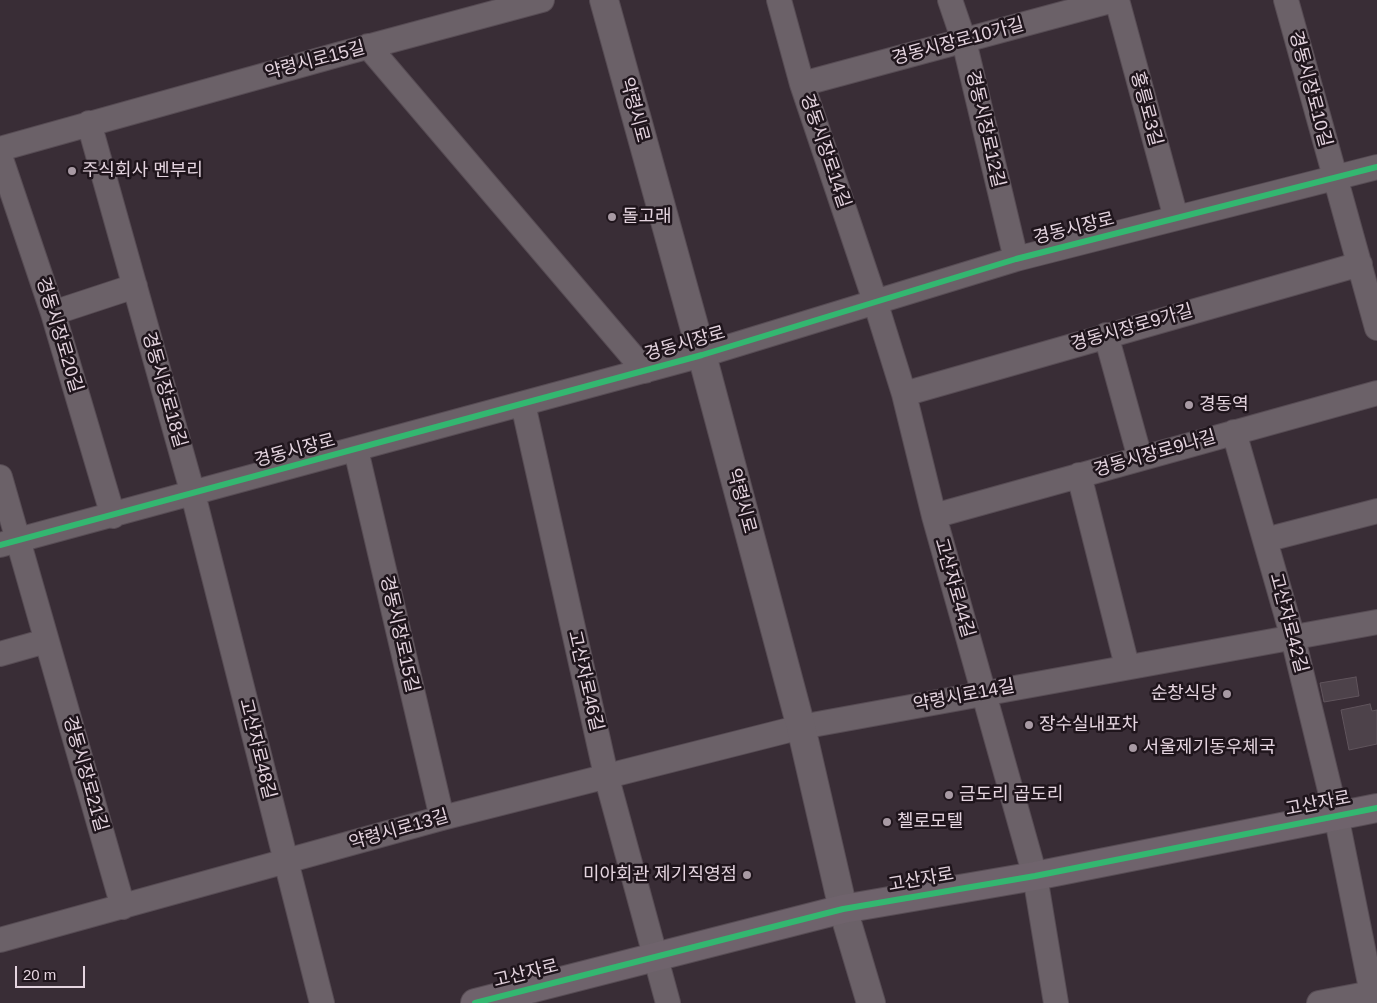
<!DOCTYPE html>
<meta charset="utf-8">
<style>
body{margin:0}
#map{position:relative;width:1377px;height:1003px;overflow:hidden;background:#392d36;font-family:Helvetica,sans-serif}
canvas{display:block}
.scale{position:absolute;left:15px;top:966px;width:70px;height:22px;box-sizing:border-box;border:2px solid #e4d4df;border-top:0;padding-left:6px;font-size:15px;line-height:18px;white-space:nowrap;color:#e4d4df;-webkit-text-stroke:4px #1f151c;paint-order:stroke}
</style>
<div id="map">
<canvas width="1377" height="1003"></canvas>
<div class="scale">20 m</div>
</div>
<script>
const g = document.querySelector('canvas').getContext('2d');
g.lineJoin = 'round';
function paint(path, color) {
  g.fillStyle = color;
  g.fill(path, 'evenodd');
}
function shape(rows) {
  const path = new Path2D();
  for (const r of rows) {
    path.moveTo(r[0], r[1]);
    for (let i = 2; i < r.length; i += 2) path.lineTo(r[i], r[i + 1]);
  }
  return path;
}
function trace(path, color, width, dash) {
  g.strokeStyle = color;
  g.lineWidth = width;
  g.lineCap = dash ? 'butt' : 'round';
  g.setLineDash(dash || []);
  g.stroke(path);
}
function write(font, color, halo, rows, align = 'center') {
  g.font = font + ' Helvetica,"Noto Sans KR",sans-serif';
  g.lineWidth = 5;
  g.setLineDash([]);
  g.textBaseline = 'middle';
  g.strokeStyle = halo;
  g.fillStyle = color;
  for (const [text, x, y, turn = 0] of rows) {
    g.save();
    g.translate(x, y);
    g.rotate((+turn || 0) * Math.PI / 180);
    g.textAlign = isNaN(turn) ? turn : align;
    if (halo) g.strokeText(text, 0, 0);
    g.fillText(text, 0, 0);
    g.restore();
  }
}
const building = shape([
 [1356,677,1359,696,1324,702,1320,683,1356,677],
 [1370,704,1372,711,1377,710,1377,744,1349,750,1341,710,1370,704]
]);
paint(building, '#4d424a');
trace(building, '#60545c', 1);
const street = shape([
 [779,0,802,84,875,301,904,394,934,516,1035,876,1056,1003],
 [950,0,964,41,1016,259],
 [1117,0,1176,218],
 [1286,0,1377,328],
 [368,46,645,371],
 [802,84,1114,0],
 [89,123,193,494,322,1003],
 [0,149,337,55,542,0],
 [0,156,53,313,113,516],
 [53,313,135,286],
 [1106,335,1140,458],
 [904,394,1360,264],
 [523,404,606,775,668,1003],
 [1234,432,1293,638,1336,815,1374,1003],
 [356,450,442,818],
 [1079,475,1127,666],
 [0,477,123,907],
 [934,516,1377,393],
 [1265,540,1377,511],
 [0,545,702,355,1016,259,1377,167],
 [0,654,46,641],
 [0,940,442,818,801,727,1377,622],
 [1319,1003,1377,992]
]);
const secondary = shape([
 [604,0,702,355,801,727,843,909,871,1003]
]);
const primary = shape([
 [475,1003,843,909,1035,876,1377,808]
]);
trace(street, '#574c54', 26);
trace(secondary, '#574c54', 30);
trace(primary, '#574c54', 30);
trace(street, '#6b6168', 24);
trace(secondary, '#6b6168', 28);
trace(primary, '#6f636c', 28);
trace(shape([
 [0,545,702,355,1016,259,1377,167],
 [475,1003,843,909,1035,876,1377,808]
]), '#33b770', 6);
for (const [x, y, r, color] of [
 [72,171,5,"#a89aa4"],
 [612,217,5,"#a89aa4"],
 [1189,405,5,"#a89aa4"],
 [1227,694,5,"#a89aa4"],
 [1029,725,5,"#a89aa4"],
 [1133,748,5,"#a89aa4"],
 [949,795,5,"#a89aa4"],
 [887,822,5,"#a89aa4"],
 [747,875,5,"#a89aa4"]
]) {
  const dot = new Path2D();
  dot.arc(x, y, r, 0, 2 * Math.PI);
  g.fillStyle = color;
  g.fill(dot);
  trace(dot, '#1f151c', 2);
}
write('18px', '#e4d4df', '#1f151c', [
 ["경동시장로10가길",958,42,-15],
 ["약령시로15길",315,61,-15],
 ["경동시장로10길",1310,89,75],
 ["홍릉로3길",1146,109,75],
 ["약령시로",634,110,75],
 ["경동시장로12길",985,129,77],
 ["경동시장로14길",825,151,71],
 ["경동시장로",1074,229,-14],
 ["경동시장로9가길",1132,328,-16],
 ["경동시장로20길",59,335,73],
 ["경동시장로",685,344,-16],
 ["경동시장로18길",164,390,74],
 ["경동시장로",295,451,-15],
 ["경동시장로9나길",1155,454,-16],
 ["약령시로",741,501,75],
 ["고산자로44길",954,588,74],
 ["고산자로42길",1288,623,75],
 ["경동시장로15길",399,634,77],
 ["고산자로46길",585,681,77],
 ["약령시로14길",964,696,-11],
 ["고산자로48길",257,749,76],
 ["경동시장로21길",85,774,74],
 ["고산자로",1318,804,-11],
 ["약령시로13길",399,830,-16],
 ["고산자로",921,880,-10],
 ["고산자로",526,974,-14]
]);
write('18px', '#e4d4df', '#1f151c', [
 ["주식회사 멘부리",82,171],
 ["돌고래",622,217],
 ["경동역",1199,405],
 ["순창식당",1217,694,"right"],
 ["장수실내포차",1039,725],
 ["서울제기동우체국",1143,748],
 ["금도리 곱도리",959,795],
 ["첼로모텔",897,822],
 ["미아회관 제기직영점",737,875,"right"]
], 'left');
</script>
